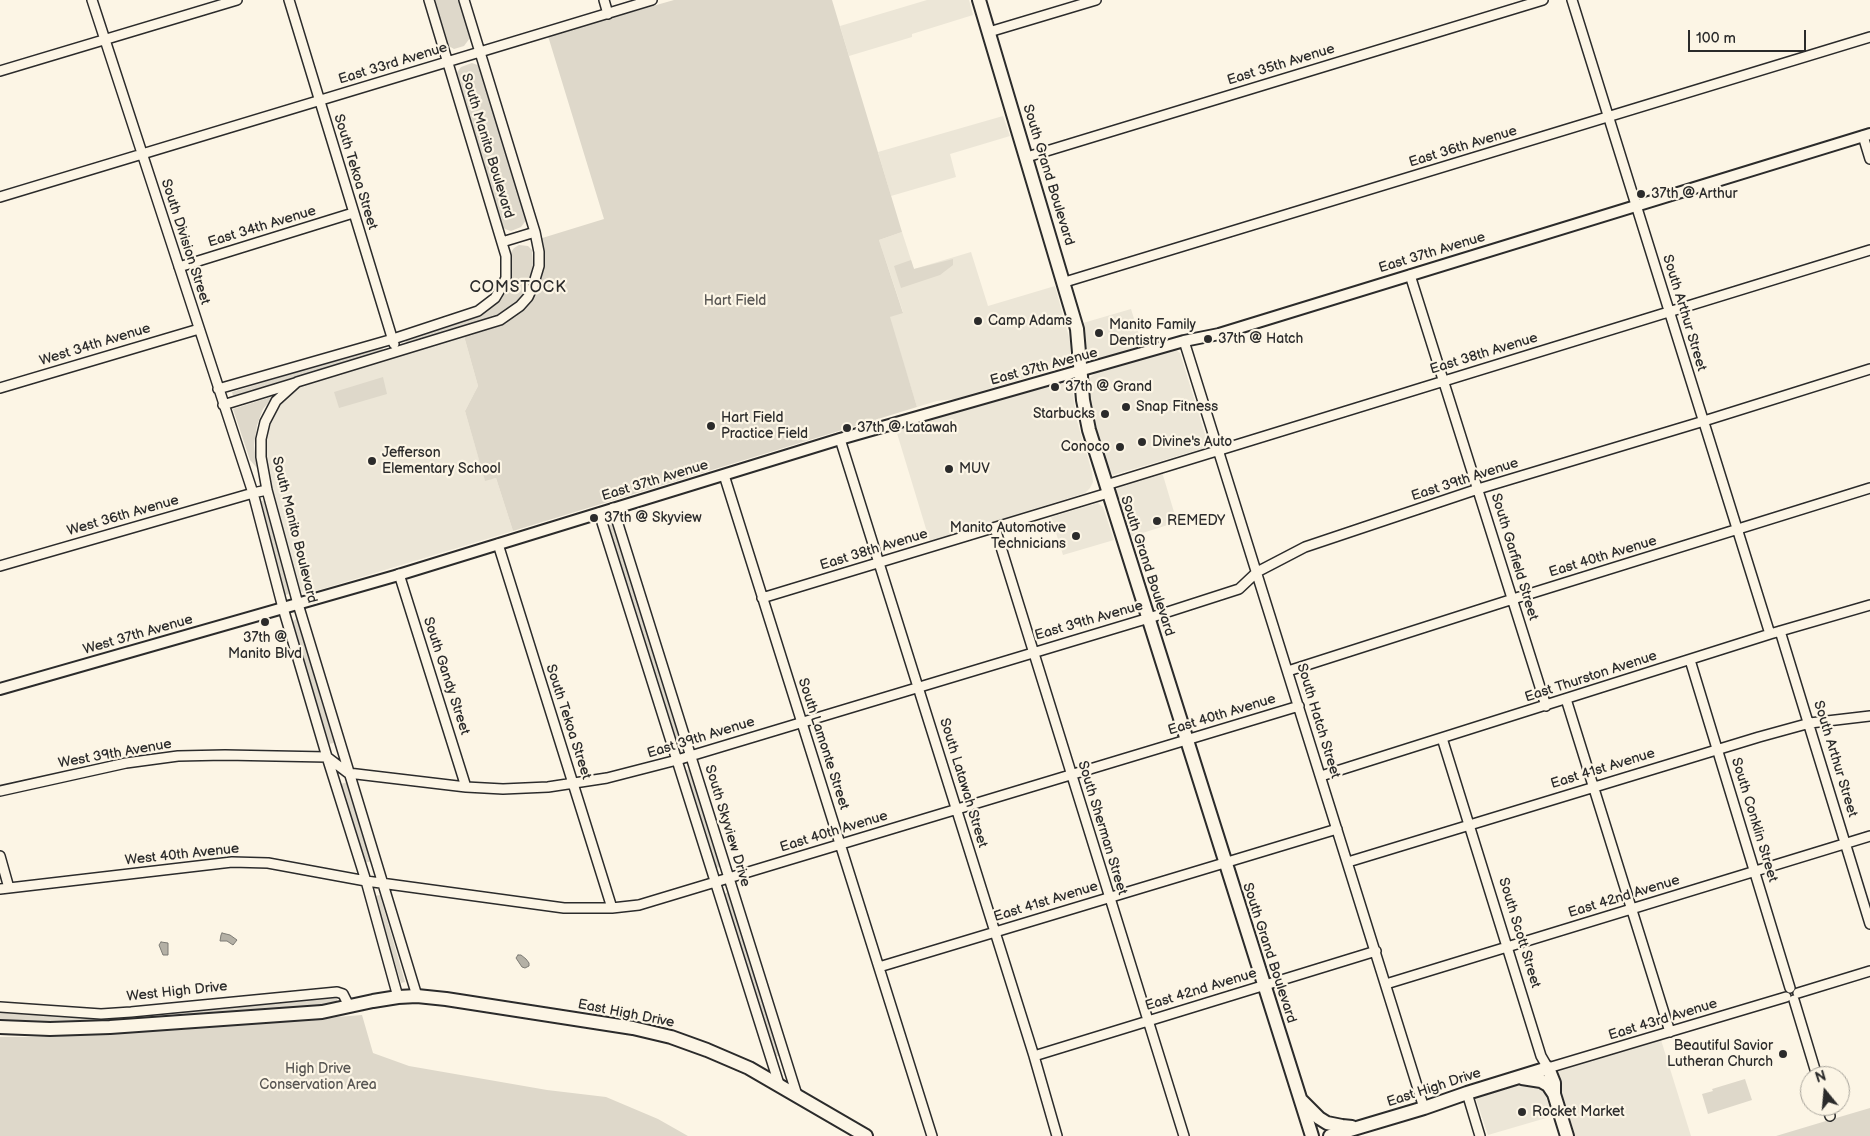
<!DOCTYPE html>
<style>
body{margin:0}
#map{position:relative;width:1870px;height:1136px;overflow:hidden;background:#fcf5e5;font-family:"Balsamiq Sans",sans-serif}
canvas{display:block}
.north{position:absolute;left:1800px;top:1066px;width:50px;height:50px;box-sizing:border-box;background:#fcf5e5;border:1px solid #a8a49b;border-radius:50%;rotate:343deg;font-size:14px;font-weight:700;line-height:20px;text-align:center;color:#2b2b2b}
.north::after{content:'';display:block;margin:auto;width:18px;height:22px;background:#2b2b2b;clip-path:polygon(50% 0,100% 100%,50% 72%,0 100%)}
.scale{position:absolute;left:1688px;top:30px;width:118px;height:22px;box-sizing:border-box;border:2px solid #2b2b2b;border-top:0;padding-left:6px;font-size:15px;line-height:18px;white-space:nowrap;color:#2b2b2b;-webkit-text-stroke:4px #fcf5e5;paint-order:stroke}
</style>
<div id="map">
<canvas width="1870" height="1136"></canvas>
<div class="north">N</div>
<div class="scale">100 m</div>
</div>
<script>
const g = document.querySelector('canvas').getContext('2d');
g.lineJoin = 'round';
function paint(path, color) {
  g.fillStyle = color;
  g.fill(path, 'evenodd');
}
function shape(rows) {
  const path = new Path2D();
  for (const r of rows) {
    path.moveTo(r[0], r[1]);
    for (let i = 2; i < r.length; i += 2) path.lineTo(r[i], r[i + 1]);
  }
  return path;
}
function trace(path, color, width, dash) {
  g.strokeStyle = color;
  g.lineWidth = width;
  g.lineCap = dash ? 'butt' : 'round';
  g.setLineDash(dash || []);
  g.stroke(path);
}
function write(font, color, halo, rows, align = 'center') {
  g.font = font + ' "Balsamiq Sans",sans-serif';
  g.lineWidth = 4.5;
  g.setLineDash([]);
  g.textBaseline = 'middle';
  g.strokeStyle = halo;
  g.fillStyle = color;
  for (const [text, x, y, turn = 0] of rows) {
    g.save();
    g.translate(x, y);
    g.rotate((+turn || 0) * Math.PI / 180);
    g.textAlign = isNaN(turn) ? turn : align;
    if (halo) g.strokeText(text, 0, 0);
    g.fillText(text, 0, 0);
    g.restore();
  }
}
paint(shape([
 [927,0,969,0,973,15,912,34,912,37,849,56,840,26],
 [1003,116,1010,136,950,154,956,177,891,196,878,152],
 [902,232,914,269,971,252,988,306,1055,286,1070,341,1070,361,1068,365,955,399,937,401,917,407,889,317,903,312,879,240],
 [1131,309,1143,347,1099,360,1091,358,1086,349,1083,323],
 [464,336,478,386,465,411,485,480,496,478,513,531,309,593,304,593,299,591,296,586,264,454,266,428,273,411,285,397,303,385],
 [1172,349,1175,349,1180,353,1208,444,1205,448,1113,475,1109,472,1094,423,1089,398,1088,382,1090,378,1095,373],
 [1060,382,1065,382,1072,388,1077,421,1092,472,1093,482,1090,488,1085,493,930,542,896,430],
 [1162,472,1177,522,1130,537,1116,490,1120,485],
 [1098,503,1103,507,1114,540,1063,555,1051,517],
 [1661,1040,1691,1136,1574,1136,1555,1077,1556,1073,1558,1071],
 [1528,1083,1534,1083,1543,1089,1553,1116,1488,1135,1475,1096]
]), '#ece6d7');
paint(shape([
 [433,0,459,0,470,38,464,46,454,49,447,45],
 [674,0,832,0,902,232,879,240,903,313,890,317,917,407,513,531,496,478,485,481,465,411,478,386,464,336,494,327,514,317,528,303,539,239,604,219,548,36],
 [472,63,480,66,527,219,521,227,511,231,502,228,455,75,461,67],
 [519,245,528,246,532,250,533,264,528,286,521,297,512,307,502,315,489,320,406,343,406,338,482,314,496,304,501,298,509,280,511,252,514,248],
 [953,259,953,265,940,275,901,288,894,266,911,260,914,269],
 [382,346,383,350,233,396,232,392],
 [383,377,387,394,339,408,334,392],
 [274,396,263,409,257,425,254,445,257,468,250,460,233,409],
 [266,500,289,594,285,595,261,501],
 [613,524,683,744,676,746,607,526],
 [297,619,334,743,328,744,292,621],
 [690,769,721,867,715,868,684,771],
 [347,782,371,862,365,862,341,784],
 [729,892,780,1055,774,1057,723,894],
 [380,895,405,982,401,983,375,896],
 [337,997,337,1001,326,1005,74,1024,0,1020,0,1011,104,1018],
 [362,1015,373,1053,409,1066,547,1090,606,1097,658,1119,688,1136,0,1136,0,1037,45,1037,176,1030],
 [1745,1079,1752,1100,1708,1114,1702,1094,1713,1091,1712,1089],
 [1870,1108,1870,1136,1776,1136,1826,1121]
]), '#ded8ca');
const water = shape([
 [222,933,230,935,237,940,233,945,227,941,220,941,221,935,222,933],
 [161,942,168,943,168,955,163,955,159,945,161,942],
 [518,955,521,955,526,959,529,963,529,966,525,968,522,967,516,958,518,955]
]);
paint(water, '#b4b0a5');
trace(water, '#7d7b74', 1);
const minor = shape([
 [92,0,253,493,283,608,327,757,366,881,398,997],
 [289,0,394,344],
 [604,0,608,14],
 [1572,0,1770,634],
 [989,32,1096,0],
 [0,71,237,0],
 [1863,136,1870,159],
 [1027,157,1543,0],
 [0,197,652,0],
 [502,242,535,232],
 [179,267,353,213],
 [1410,275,1546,706],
 [1065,282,1870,37],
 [1184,341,1424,1108],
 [0,388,199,329],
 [218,389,393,339,478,311,495,298,501,288,506,278,506,256,429,0],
 [223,405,295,383],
 [840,439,1034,1056,1057,1136],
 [724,475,932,1136],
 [1106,485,1870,250],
 [613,508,797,1095],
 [599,513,779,1084],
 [995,528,1184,1136],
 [498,544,612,908],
 [0,566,253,493,267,490],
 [399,574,466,787],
 [762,598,1108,493],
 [1780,631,1870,924],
 [1690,660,1790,988],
 [1288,671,1513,599,1870,488],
 [1566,699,1670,1032],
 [1442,738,1541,1056,1548,1068,1786,997],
 [1321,776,1770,634,1870,605],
 [0,791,126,763,178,756,225,755,327,757,348,773,466,787,503,789,548,787,607,778,677,760,1149,618,1239,589,1257,572,1305,547,1478,489,1704,421,1870,369],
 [0,856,9,888],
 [1348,862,1759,737,1810,723,1870,716],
 [0,889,232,862,268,863,366,881,564,908,612,908,639,905,1299,706],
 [879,967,1337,829],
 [1386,984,1870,836],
 [1798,993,1870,971],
 [417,996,298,604,267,490,261,457,261,439,265,422,276,401,297,382,500,320,520,306,528,297,533,286,539,266,539,252,535,232,464,0],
 [1794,1000,1817,1076],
 [0,1007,101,1014,131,1012,337,992,343,994,349,1006],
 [1034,1056,1376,951],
 [1467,1093,1480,1136],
 [1827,1106,1830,1116]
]);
const tertiary = shape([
 [0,689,395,576,840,439,1184,341,1219,334,1870,134]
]);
const secondary = shape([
 [979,0,1077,329,1083,400,1089,430,1312,1136],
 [0,1027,50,1029,110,1027,322,1012,373,1001,398,997,417,996,446,999,633,1028,671,1037,707,1050,749,1068,866,1136],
 [1522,1078,1541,1081,1548,1085,1554,1094],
 [1301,1100,1319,1118,1327,1123,1342,1126,1352,1127],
 [1330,1136,1424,1108,1467,1093,1548,1068,1554,1083,1554,1094,1567,1136]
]);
trace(minor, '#2b2b2b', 12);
trace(tertiary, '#2b2b2b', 14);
trace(secondary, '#2b2b2b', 16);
trace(minor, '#fcf5e5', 9);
trace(tertiary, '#fcf5e5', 10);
trace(secondary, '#fcf5e5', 12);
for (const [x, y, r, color] of [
 [1641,194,5,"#2b2b2b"],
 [978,321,5,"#2b2b2b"],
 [1099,333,5,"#2b2b2b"],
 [1208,339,5,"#2b2b2b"],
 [1055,387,5,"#2b2b2b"],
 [1126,407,5,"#2b2b2b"],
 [1105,414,5,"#2b2b2b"],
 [711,426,5,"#2b2b2b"],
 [847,428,5,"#2b2b2b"],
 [1142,442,5,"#2b2b2b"],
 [1120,447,5,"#2b2b2b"],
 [372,461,5,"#2b2b2b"],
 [949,469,5,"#2b2b2b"],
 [594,518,5,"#2b2b2b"],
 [1157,521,5,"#2b2b2b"],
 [1076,536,5,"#2b2b2b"],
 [265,622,5,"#2b2b2b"],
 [1783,1054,5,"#2b2b2b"],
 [1522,1112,5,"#2b2b2b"]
]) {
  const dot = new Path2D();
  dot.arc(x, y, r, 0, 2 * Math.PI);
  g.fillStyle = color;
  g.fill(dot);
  trace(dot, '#fcf5e5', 2);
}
write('14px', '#2b2b2b', '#fcf5e5', [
 ["East 33rd Avenue",393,64,-17],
 ["East 35th Avenue",1281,65,-17],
 ["South Manito Boulevard",487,146,73],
 ["East 36th Avenue",1463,147,-17],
 ["South Tekoa Street",355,172,73],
 ["South Grand Boulevard",1048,175,73],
 ["East 34th Avenue",262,227,-17],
 ["South Division Street",185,242,72],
 ["East 37th Avenue",1432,253,-17],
 ["South Arthur Street",1684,313,73],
 ["West 34th Avenue",95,345,-17],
 ["East 38th Avenue",1484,354,-17],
 ["East 37th Avenue",1044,367,-15],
 ["East 39th Avenue",1465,480,-18],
 ["East 37th Avenue",655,481,-17],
 ["West 36th Avenue",123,516,-16],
 ["South Manito Boulevard",294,530,76],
 ["East 38th Avenue",874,550,-17],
 ["South Garfield Street",1514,557,73],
 ["East 40th Avenue",1603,557,-17],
 ["South Grand Boulevard",1147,566,72],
 ["East 39th Avenue",1089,621,-16],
 ["West 37th Avenue",138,635,-16],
 ["South Gandy Street",446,676,72],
 ["East Thurston Avenue",1591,677,-18],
 ["East 40th Avenue",1222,715,-17],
 ["South Hatch Street",1318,721,73],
 ["South Tekoa Street",568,722,72],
 ["East 39th Avenue",701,738,-17],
 ["South Lamonte Street",823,744,72],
 ["West 39th Avenue",115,754,-10],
 ["South Arthur Street",1835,759,73],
 ["East 41st Avenue",1603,769,-17],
 ["South Latawah Street",963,783,73],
 ["South Conklin Street",1754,820,73],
 ["South Skyview Drive",727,826,73],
 ["South Sherman Street",1102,828,73],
 ["East 40th Avenue",834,832,-17],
 ["West 40th Avenue",182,855,-6],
 ["East 42nd Avenue",1624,897,-17],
 ["East 41st Avenue",1046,902,-17],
 ["South Scott Street",1519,933,73],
 ["South Grand Boulevard",1269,953,72],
 ["East 42nd Avenue",1201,990,-17],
 ["West High Drive",177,992,-6],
 ["East High Drive",626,1014,11],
 ["East 43rd Avenue",1663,1020,-17],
 ["East High Drive",1434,1088,-18]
]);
write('14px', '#2b2b2b', '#fcf5e5', [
 ["37th @ Arthur",1651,194],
 ["Camp Adams",988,321],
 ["Manito Family",1109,325],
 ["Dentistry",1109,341],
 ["37th @ Hatch",1218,339],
 ["37th @ Grand",1065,387],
 ["Snap Fitness",1136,407],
 ["Starbucks",1095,414,"right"],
 ["Hart Field",721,418],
 ["Practice Field",721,434],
 ["37th @ Latawah",857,428],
 ["Divine's Auto",1152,442],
 ["Conoco",1110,447,"right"],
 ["Jefferson",382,453],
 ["Elementary School",382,469],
 ["MUV",959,469],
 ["37th @ Skyview",604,518],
 ["REMEDY",1167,521],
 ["Manito Automotive",1066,528,"right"],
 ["Technicians",1066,544,"right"],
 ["37th @",265,638,"center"],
 ["Manito Blvd",265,654,"center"],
 ["Beautiful Savior",1773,1046,"right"],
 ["Lutheran Church",1773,1062,"right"],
 ["Rocket Market",1532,1112]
], 'left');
write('14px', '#585653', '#fcf5e5', [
 ["Hart Field",735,301],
 ["High Drive",318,1069],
 ["Conservation Area",318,1085]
]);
g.letterSpacing = '1px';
write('16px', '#2b2b2b', '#fcf5e5', [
 ["COMSTOCK",518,288]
]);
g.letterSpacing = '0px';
</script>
